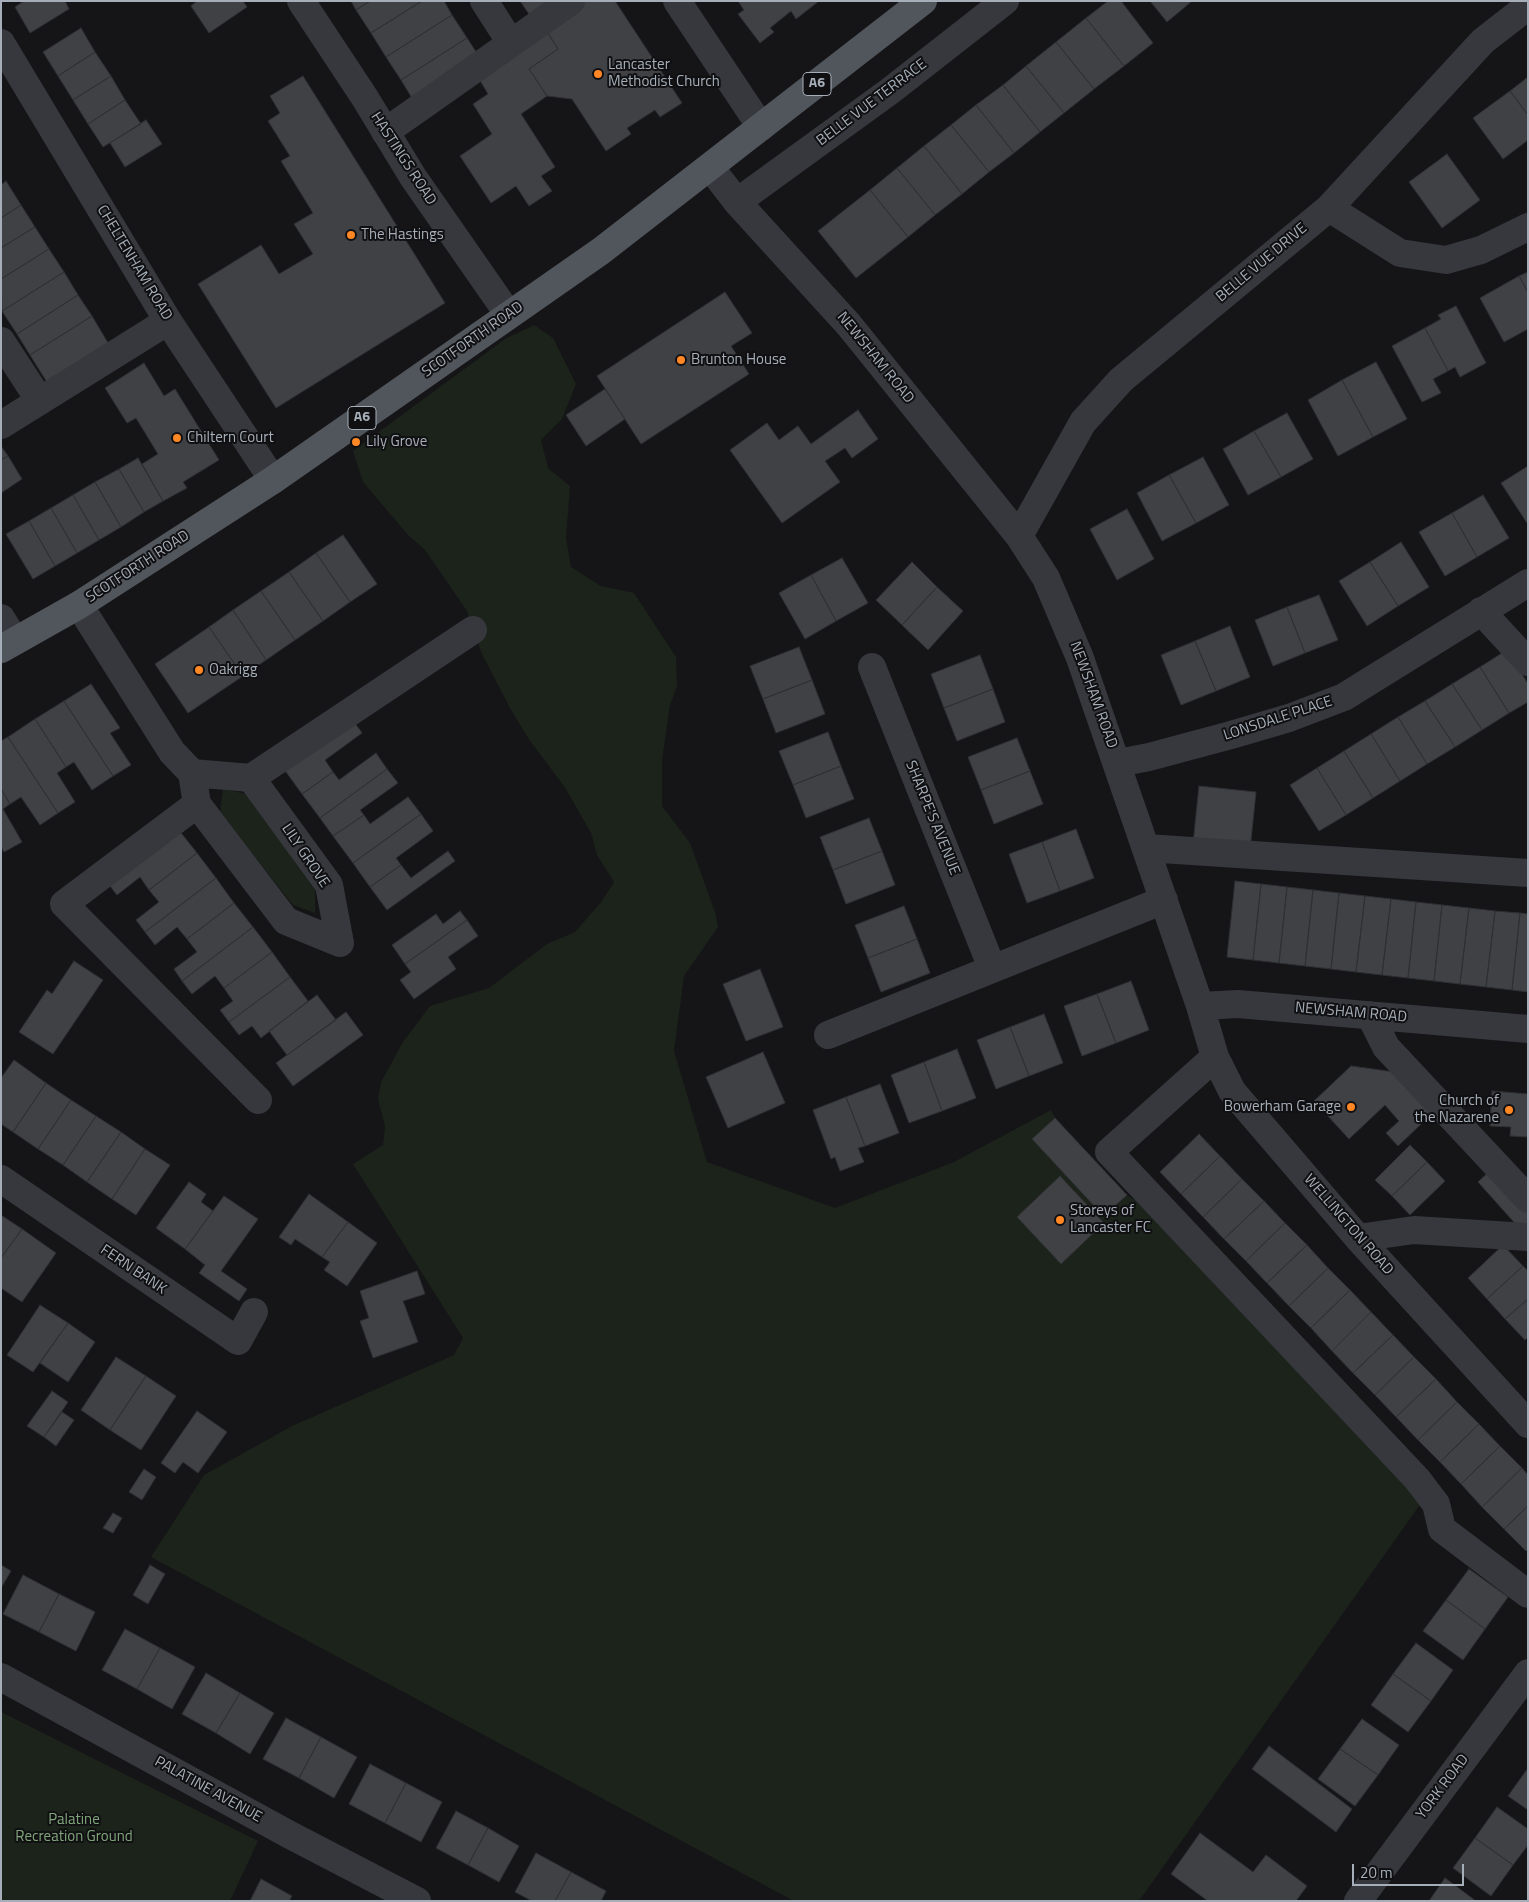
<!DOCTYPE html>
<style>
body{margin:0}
#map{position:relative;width:1529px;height:1902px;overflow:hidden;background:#151517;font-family:"Titillium Web",sans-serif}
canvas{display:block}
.frame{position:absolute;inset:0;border:2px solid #a6afb9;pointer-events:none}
.scale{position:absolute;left:1352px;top:1864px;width:112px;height:22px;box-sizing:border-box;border:2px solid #a6afb9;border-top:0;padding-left:6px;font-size:15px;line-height:18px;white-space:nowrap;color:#a6afb9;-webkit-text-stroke:4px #101012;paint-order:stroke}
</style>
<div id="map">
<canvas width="1529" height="1902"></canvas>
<div class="frame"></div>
<div class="scale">20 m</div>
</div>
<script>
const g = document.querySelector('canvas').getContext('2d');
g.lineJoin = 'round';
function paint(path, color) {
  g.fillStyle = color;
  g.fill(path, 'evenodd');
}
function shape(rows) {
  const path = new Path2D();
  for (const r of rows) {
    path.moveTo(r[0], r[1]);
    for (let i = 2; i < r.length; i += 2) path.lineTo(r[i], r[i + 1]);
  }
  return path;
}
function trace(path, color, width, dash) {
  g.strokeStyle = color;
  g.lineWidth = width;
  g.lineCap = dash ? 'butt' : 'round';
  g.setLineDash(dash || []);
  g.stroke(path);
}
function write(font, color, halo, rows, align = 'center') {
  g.font = font + ' "Titillium Web",sans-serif';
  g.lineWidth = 4;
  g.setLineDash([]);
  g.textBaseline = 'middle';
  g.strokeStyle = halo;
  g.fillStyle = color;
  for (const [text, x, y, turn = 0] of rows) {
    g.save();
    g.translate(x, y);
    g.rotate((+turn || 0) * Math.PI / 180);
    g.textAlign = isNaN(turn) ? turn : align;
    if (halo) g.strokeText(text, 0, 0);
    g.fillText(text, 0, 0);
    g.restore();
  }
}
paint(shape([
 [534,325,553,338,576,384,562,419,541,440,548,468,570,486,566,538,571,567,601,586,634,593,676,657,677,686,670,705,662,760,662,806,690,843,715,912,718,927,684,976,674,1051,707,1162,835,1208,954,1162,1051,1110,1055,1118,1127,1195,1142,1205,1424,1499,1139,1901,794,1901,151,1557,204,1475,292,1426,454,1355,463,1338,353,1164,383,1145,385,1126,378,1099,381,1082,403,1042,430,1006,489,988,547,944,575,932,602,901,614,882,597,855,591,833,566,789,528,738,510,708,482,654,467,611,425,550,408,535,363,482,353,451,505,339],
 [223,789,247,794,315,890,315,913,293,905,220,813],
 [1,1712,258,1841,230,1901,1,1901]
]), '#1b231b');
const building = shape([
 [24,1,65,1,69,9,30,33,15,7,24,1],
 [197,1,243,1,247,7,209,33,191,6,197,1],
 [351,1,370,1,356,10,351,1],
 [370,1,422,1,371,33,356,10,370,1],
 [422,1,444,1,452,15,386,57,371,33,422,1],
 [520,1,555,1,531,17,520,1],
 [583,1,615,1,682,103,660,117,655,110,627,128,631,134,606,151,572,99,547,96,529,69,558,49,544,27,583,1],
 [738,1,819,1,796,19,791,11,770,28,774,32,760,43,738,14,744,10,738,1],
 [1108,1,1121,1,1153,43,1124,66,1086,18,1108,1],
 [1150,1,1192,1,1167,22,1150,1],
 [452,15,467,38,401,80,386,57,452,15],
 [1086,18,1124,66,1094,89,1056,42,1086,18],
 [544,27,558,49,529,69,547,96,521,114,555,167,541,176,552,191,529,206,516,186,491,203,460,156,492,134,473,104,488,94,478,77,544,27],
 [81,28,95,52,58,76,43,52,81,28],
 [467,38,482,61,415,103,401,80,467,38],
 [1056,42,1094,89,1064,113,1026,66,1056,42],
 [95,52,111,76,73,100,58,76,95,52],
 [1026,66,1064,113,1040,132,1003,85,1026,66],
 [111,76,125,100,88,124,73,100,111,76],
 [303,76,445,303,276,408,198,284,261,245,279,274,313,254,294,224,313,213,281,161,290,156,268,121,280,113,270,96,303,76],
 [1528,77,1528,115,1510,91,1528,77],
 [1003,85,1040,132,1014,153,976,105,1003,85],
 [1510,91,1528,115,1528,140,1503,159,1473,118,1510,91],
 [125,100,141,124,103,147,88,124,125,100],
 [976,105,1014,153,989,172,951,125,976,105],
 [146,120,162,144,125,167,110,143,146,120],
 [951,125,989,172,962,194,924,146,951,125],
 [924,146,962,194,935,215,897,168,924,146],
 [1447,154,1480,200,1442,228,1409,182,1447,154],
 [897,168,935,215,908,237,870,190,897,168],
 [6,181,21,205,1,218,1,185,6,181],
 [870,190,908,237,856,278,818,231,870,190],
 [21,205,35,227,1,248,1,218,21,205],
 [35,227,49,249,1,279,1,248,35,227],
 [49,249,64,272,2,311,1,279,49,249],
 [64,272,78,295,17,334,2,311,64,272],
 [1528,272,1528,292,1519,276,1528,272],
 [1519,276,1528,292,1528,329,1504,342,1480,298,1519,276],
 [725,292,752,333,731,346,749,374,641,444,597,376,725,292],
 [78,295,92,316,30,355,17,334,78,295],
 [1456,306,1486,363,1460,377,1455,367,1448,371,1425,328,1441,319,1438,315,1456,306],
 [92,316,108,343,47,382,30,355,92,316],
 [1425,328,1448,371,1433,379,1441,393,1422,402,1392,346,1425,328],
 [1376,362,1407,419,1373,437,1342,380,1376,362],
 [144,363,164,396,175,389,219,460,183,482,187,488,163,501,142,464,158,454,136,418,127,423,105,388,144,363],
 [1342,380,1373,437,1338,456,1308,400,1342,380],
 [605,389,625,419,586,446,566,415,605,389],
 [858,410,878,439,852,458,845,448,825,461,840,482,782,523,730,450,767,423,779,440,798,426,811,444,858,410],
 [1287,413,1313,459,1281,477,1254,431,1287,413],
 [1254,431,1281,477,1248,495,1223,449,1254,431],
 [1,446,8,456,1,460,1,446],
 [8,456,22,479,1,493,1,460,8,456],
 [1203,457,1229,505,1196,523,1169,475,1203,457],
 [138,458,163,501,144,512,119,469,138,458],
 [1528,466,1528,523,1527,523,1501,483,1528,466],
 [119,469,144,512,121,527,95,482,119,469],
 [1169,475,1196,523,1162,541,1137,493,1169,475],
 [95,482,121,527,99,540,73,495,95,482],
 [73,495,99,540,77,553,51,508,73,495],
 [1483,495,1509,538,1477,557,1452,513,1483,495],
 [51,508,77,553,55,566,29,521,51,508],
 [1127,509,1154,559,1117,580,1090,529,1127,509],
 [1452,513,1477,557,1445,576,1419,532,1452,513],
 [29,521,55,566,33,579,6,534,29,521],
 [343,535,377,584,350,602,316,553,343,535],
 [1401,542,1429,587,1398,606,1370,562,1401,542],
 [316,553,350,602,323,621,289,572,316,553],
 [842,558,868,603,836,621,811,575,842,558],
 [912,562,937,587,902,625,876,600,912,562],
 [1370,562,1398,606,1367,626,1339,581,1370,562],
 [289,572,323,621,295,640,261,591,289,572],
 [811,575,836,621,805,639,779,593,811,575],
 [937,587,963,611,928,650,902,625,937,587],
 [261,591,295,640,266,660,233,610,261,591],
 [1319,595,1338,640,1305,653,1287,607,1319,595],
 [1287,607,1305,653,1273,666,1255,620,1287,607],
 [233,610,266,660,243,676,209,627,233,610],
 [1230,626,1250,677,1216,691,1195,641,1230,626],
 [209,627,243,676,188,713,155,664,209,627],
 [1195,641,1216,691,1181,705,1161,655,1195,641],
 [799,647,812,680,763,699,750,666,799,647],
 [1507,650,1528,684,1528,702,1509,713,1480,667,1507,650],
 [980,655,993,689,944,708,931,674,980,655],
 [1480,667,1509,713,1482,730,1452,684,1480,667],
 [812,680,825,714,776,733,763,699,812,680],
 [91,684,120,728,110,733,131,765,113,776,64,701,91,684],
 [1452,684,1482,730,1455,747,1425,701,1452,684],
 [993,689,1005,722,957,741,944,708,993,689],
 [64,701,113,776,92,790,74,762,66,767,35,719,64,701],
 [1425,701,1455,747,1427,764,1398,717,1425,701],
 [349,715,362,733,325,760,333,772,302,794,281,765,349,715],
 [1398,717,1427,764,1400,781,1371,734,1398,717],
 [35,719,66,767,57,773,75,802,58,813,8,737,35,719],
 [828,732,841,766,793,785,779,751,828,732],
 [1371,734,1400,781,1373,798,1344,751,1371,734],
 [8,737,58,813,40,825,21,797,10,804,1,789,1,741,8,737],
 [1017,738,1030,771,981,790,968,757,1017,738],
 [1344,751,1373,798,1346,815,1317,768,1344,751],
 [376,753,387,769,320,818,302,794,333,772,339,780,376,753],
 [841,766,854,799,806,818,793,785,841,766],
 [1317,768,1346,815,1319,831,1290,785,1317,768],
 [387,769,398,783,360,810,364,815,333,836,320,818,387,769],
 [1030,771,1043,804,994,824,981,790,1030,771],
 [1199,786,1256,792,1250,850,1193,844,1199,786],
 [1,789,10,804,3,809,22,842,4,852,1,847,1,789],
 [408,797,421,814,353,863,333,836,364,815,370,824,408,797],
 [421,814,433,831,396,858,401,865,370,887,353,863,421,814],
 [869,818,882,851,833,870,820,837,869,818],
 [178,829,197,853,149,890,140,877,117,895,107,882,178,829],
 [1076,829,1094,878,1060,891,1042,842,1076,829],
 [1042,842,1060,891,1027,903,1009,854,1042,842],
 [448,851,455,861,387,910,370,887,401,865,411,878,448,851],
 [882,851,895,885,846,904,833,870,882,851],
 [197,853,216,878,145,932,136,920,159,902,149,890,197,853],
 [216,878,234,903,187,939,177,927,155,945,145,932,216,878],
 [1235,881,1261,884,1253,960,1227,957,1235,881],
 [1261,884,1287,887,1279,963,1253,960,1261,884],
 [1287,887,1313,890,1305,966,1279,963,1287,887],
 [1313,890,1339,893,1331,969,1305,966,1313,890],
 [1339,893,1365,896,1356,972,1331,969,1339,893],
 [1365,896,1391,899,1382,975,1356,972,1365,896],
 [1391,899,1416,902,1408,978,1382,975,1391,899],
 [1416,902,1442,905,1434,981,1408,978,1416,902],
 [234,903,253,927,182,981,174,969,197,952,187,939,234,903],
 [1442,905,1469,908,1460,984,1434,981,1442,905],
 [904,906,917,939,868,958,855,925,904,906],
 [1469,908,1495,911,1486,987,1460,984,1469,908],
 [460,911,467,920,405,964,392,945,436,914,443,924,460,911],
 [1495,911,1520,913,1512,990,1486,987,1495,911],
 [1520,913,1528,914,1528,992,1512,990,1520,913],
 [467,920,478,936,448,957,456,969,414,999,400,980,411,972,405,964,467,920],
 [253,927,272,952,224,988,215,976,192,994,182,981,253,927],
 [917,939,930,973,881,992,868,958,917,939],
 [272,952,290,977,229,1022,220,1010,233,1001,224,988,272,952],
 [74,961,103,980,53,1054,19,1032,47,990,52,994,74,961],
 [760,969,783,1027,746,1041,723,984,760,969],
 [290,977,308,1001,261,1038,252,1026,239,1035,229,1022,290,977],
 [1131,981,1149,1030,1116,1043,1097,994,1131,981],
 [1097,994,1116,1043,1082,1056,1064,1006,1097,994],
 [317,995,336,1020,287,1055,269,1031,317,995],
 [346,1012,363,1035,293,1086,276,1063,346,1012],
 [1044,1014,1063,1063,1029,1076,1010,1027,1044,1014],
 [1010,1027,1029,1076,996,1089,977,1040,1010,1027],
 [957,1049,976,1098,942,1111,924,1062,957,1049],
 [763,1052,785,1103,728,1128,706,1077,763,1052],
 [14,1060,46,1083,13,1132,1,1124,1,1078,14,1060],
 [924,1062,942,1111,909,1123,891,1075,924,1062],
 [1351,1066,1402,1073,1436,1110,1398,1146,1386,1133,1399,1121,1385,1105,1349,1139,1314,1101,1351,1066],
 [46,1083,71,1100,38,1149,13,1132,46,1083],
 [880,1084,899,1133,865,1146,846,1097,880,1084],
 [1492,1091,1528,1094,1528,1137,1510,1136,1511,1127,1490,1126,1492,1091],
 [846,1097,865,1146,858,1148,864,1162,840,1171,835,1157,831,1159,813,1110,846,1097],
 [71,1100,96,1116,63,1165,38,1149,71,1100],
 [96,1116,121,1132,87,1182,63,1165,96,1116],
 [1055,1118,1127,1195,1107,1213,1101,1206,1098,1210,1032,1139,1055,1118],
 [121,1132,145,1149,112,1199,87,1182,121,1132],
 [1199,1134,1220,1156,1181,1194,1160,1172,1199,1134],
 [1410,1145,1427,1162,1392,1196,1375,1180,1410,1145],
 [145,1149,170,1165,136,1215,112,1199,145,1149],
 [1220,1156,1242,1179,1203,1217,1181,1194,1220,1156],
 [1427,1162,1445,1181,1410,1215,1392,1196,1427,1162],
 [1494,1167,1528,1204,1528,1230,1521,1230,1478,1182,1494,1167],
 [1060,1176,1104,1223,1061,1264,1017,1217,1060,1176],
 [1242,1179,1264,1201,1224,1239,1203,1217,1242,1179],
 [189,1182,206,1194,201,1202,213,1211,185,1249,156,1228,189,1182],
 [309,1194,348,1222,322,1257,295,1239,291,1245,279,1237,309,1194],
 [224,1196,258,1219,221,1271,247,1289,239,1301,199,1273,205,1265,185,1249,224,1196],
 [1264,1201,1285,1223,1246,1261,1224,1239,1264,1201],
 [1,1215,22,1229,1,1258,1,1215],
 [348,1222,377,1243,347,1286,324,1270,330,1262,322,1257,348,1222],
 [1285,1223,1307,1245,1267,1283,1246,1261,1285,1223],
 [22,1229,56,1253,22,1302,1,1288,1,1258,22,1229],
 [1307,1245,1328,1268,1289,1306,1267,1283,1307,1245],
 [1503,1245,1523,1266,1487,1299,1468,1278,1503,1245],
 [1523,1266,1528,1271,1528,1299,1505,1319,1487,1299,1523,1266],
 [1328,1268,1350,1290,1311,1328,1289,1306,1328,1268],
 [417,1271,425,1294,403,1301,418,1342,373,1358,360,1321,369,1318,360,1291,417,1271],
 [1350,1290,1371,1312,1332,1351,1311,1328,1350,1290],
 [1528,1299,1528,1337,1525,1340,1505,1319,1528,1299],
 [40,1305,68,1323,33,1372,7,1355,40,1305],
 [1371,1312,1393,1335,1353,1373,1332,1351,1371,1312],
 [68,1323,95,1342,68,1382,40,1363,68,1323],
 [1393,1335,1414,1357,1375,1395,1353,1373,1393,1335],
 [116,1357,146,1376,110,1430,81,1410,116,1357],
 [1414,1357,1436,1379,1396,1417,1375,1395,1414,1357],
 [146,1376,176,1396,141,1450,110,1430,146,1376],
 [1436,1379,1457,1402,1418,1440,1396,1417,1436,1379],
 [52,1391,68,1402,44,1437,27,1426,52,1391],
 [1457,1402,1479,1424,1440,1462,1418,1440,1457,1402],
 [197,1411,227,1432,198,1473,183,1462,175,1473,161,1463,197,1411],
 [62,1412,74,1420,56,1446,44,1437,62,1412],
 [1479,1424,1500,1446,1461,1484,1440,1462,1479,1424],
 [1500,1446,1522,1468,1482,1507,1461,1484,1500,1446],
 [1522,1468,1528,1475,1528,1506,1504,1529,1482,1507,1522,1468],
 [144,1469,156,1477,142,1500,129,1492,144,1469],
 [1528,1506,1528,1549,1526,1551,1504,1529,1528,1506],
 [113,1513,122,1518,113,1533,103,1528,113,1513],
 [1,1565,11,1571,1,1588,1,1565],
 [150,1565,165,1574,148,1604,133,1595,150,1565],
 [1469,1569,1508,1597,1485,1629,1446,1600,1469,1569],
 [23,1575,59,1594,39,1632,3,1614,23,1575],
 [59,1594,95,1612,76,1651,39,1632,59,1594],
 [1446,1600,1485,1629,1463,1660,1423,1631,1446,1600],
 [125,1629,160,1648,137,1689,102,1670,125,1629],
 [1416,1643,1453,1670,1431,1701,1393,1674,1416,1643],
 [160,1648,195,1667,172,1709,137,1689,160,1648],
 [206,1673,240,1693,216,1733,182,1714,206,1673],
 [1393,1674,1431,1701,1408,1732,1371,1705,1393,1674],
 [240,1693,274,1713,250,1754,216,1733,240,1693],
 [286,1718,321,1737,299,1778,263,1759,286,1718],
 [1362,1719,1399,1745,1378,1775,1340,1749,1362,1719],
 [321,1737,357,1757,334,1798,299,1778,321,1737],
 [1269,1746,1352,1809,1336,1832,1252,1769,1269,1746],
 [1340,1749,1378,1775,1355,1806,1318,1779,1340,1749],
 [370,1764,406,1783,385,1823,349,1804,370,1764],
 [1528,1768,1528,1810,1508,1796,1528,1768],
 [406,1783,442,1802,421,1842,385,1823,406,1783],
 [1497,1807,1528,1829,1528,1845,1513,1865,1475,1838,1497,1807],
 [456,1811,488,1828,468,1865,436,1848,456,1811],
 [488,1828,519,1846,499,1882,468,1865,488,1828],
 [1200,1833,1253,1872,1266,1855,1307,1886,1296,1901,1208,1901,1171,1874,1200,1833],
 [1475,1838,1513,1865,1491,1896,1453,1868,1475,1838],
 [536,1853,571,1872,555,1901,532,1901,515,1892,536,1853],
 [571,1872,606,1891,601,1901,555,1901,571,1872],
 [1445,1878,1476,1901,1429,1901,1445,1878],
 [261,1879,292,1896,289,1901,250,1901,261,1879]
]);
paint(building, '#3f4145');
trace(building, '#2f3033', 1);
trace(shape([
 [301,1,365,98,413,177,509,315],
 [484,1,511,43],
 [677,1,761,127],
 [1,43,168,321,273,480],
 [385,132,571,1],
 [710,167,737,202,849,325,1019,536,1046,578,1080,658,1200,1006,1238,1004,1528,1029],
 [737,202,890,91,1005,1],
 [1329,208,1400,253,1446,260,1481,250,1528,227],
 [1,341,40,401],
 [1,425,168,321],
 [1019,536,1083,422,1121,380,1329,208,1483,41,1528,6],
 [79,605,172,752,192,773,197,804,286,921,340,943,329,885,251,778,192,773],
 [1481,611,1528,662],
 [1,618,15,641],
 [872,667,992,968],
 [1118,763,1149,757,1231,735,1289,718,1344,697,1528,583],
 [251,778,473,630],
 [197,804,64,904,258,1100],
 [1146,848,1528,873],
 [1200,1006,1215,1057,1232,1091,1358,1238,1528,1424],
 [1370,1015,1386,1047,1528,1199],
 [828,1035,1164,900],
 [1215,1057,1109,1152,1417,1479,1436,1504,1442,1529,1528,1594],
 [1,1179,238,1341,254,1312],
 [1358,1238,1414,1230,1528,1237],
 [1,1677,290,1835,417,1901],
 [1358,1901,1528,1673]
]), '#36383d', 28);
trace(shape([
 [1,649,79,605,273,480,601,251,923,1]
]), '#51565c', 28);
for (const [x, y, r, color] of [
 [598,74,5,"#ff8825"],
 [351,235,5,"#ff8825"],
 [681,360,5,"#ff8825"],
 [177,438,5,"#ff8825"],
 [356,442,5,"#ff8825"],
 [199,670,5,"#ff8825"],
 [1351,1107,5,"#ff8825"],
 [1509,1110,5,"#ff8825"],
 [1060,1220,5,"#ff8825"]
]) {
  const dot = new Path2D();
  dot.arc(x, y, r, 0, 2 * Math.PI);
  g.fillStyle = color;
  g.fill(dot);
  trace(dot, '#101012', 2);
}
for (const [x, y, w] of [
 [817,84,28],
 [362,418,28]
]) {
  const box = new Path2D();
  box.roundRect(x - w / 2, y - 11.5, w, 23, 4);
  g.fillStyle = '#101012';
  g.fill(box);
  trace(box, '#a6afb9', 1);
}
write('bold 14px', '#a6afb9', null, [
 ["A6",817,84],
 ["A6",362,418]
]);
write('15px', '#a6afb9', '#101012', [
 ["Lancaster",608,65],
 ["Methodist Church",608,82],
 ["The Hastings",361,235],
 ["Brunton House",691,360],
 ["Chiltern Court",187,438],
 ["Lily Grove",366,442],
 ["Oakrigg",209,670],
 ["Church of",1499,1101,"right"],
 ["the Nazarene",1499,1118,"right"],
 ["Bowerham Garage",1341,1107,"right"],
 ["Storeys of",1070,1211],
 ["Lancaster FC",1070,1228]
], 'left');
write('15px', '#a6afb9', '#101012', [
 ["BELLE VUE TERRACE",872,103,-37],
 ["HASTINGS ROAD",403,159,57],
 ["CHELTENHAM ROAD",134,263,59],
 ["BELLE VUE DRIVE",1262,263,-40],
 ["SCOTFORTH ROAD",473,340,-35],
 ["NEWSHAM ROAD",875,358,51],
 ["SCOTFORTH ROAD",138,567,-33],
 ["NEWSHAM ROAD",1093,695,70],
 ["LONSDALE PLACE",1278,719,-18],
 ["SHARPE'S AVENUE",932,818,68],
 ["LILY GROVE",305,856,56],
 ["NEWSHAM ROAD",1351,1013,5],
 ["WELLINGTON ROAD",1348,1225,49],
 ["FERN BANK",133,1270,34],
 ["YORK ROAD",1443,1787,-53],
 ["PALATINE AVENUE",208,1790,29]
]);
write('15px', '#81a57b', '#101012', [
 ["Palatine",74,1820],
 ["Recreation Ground",74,1837]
]);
</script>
